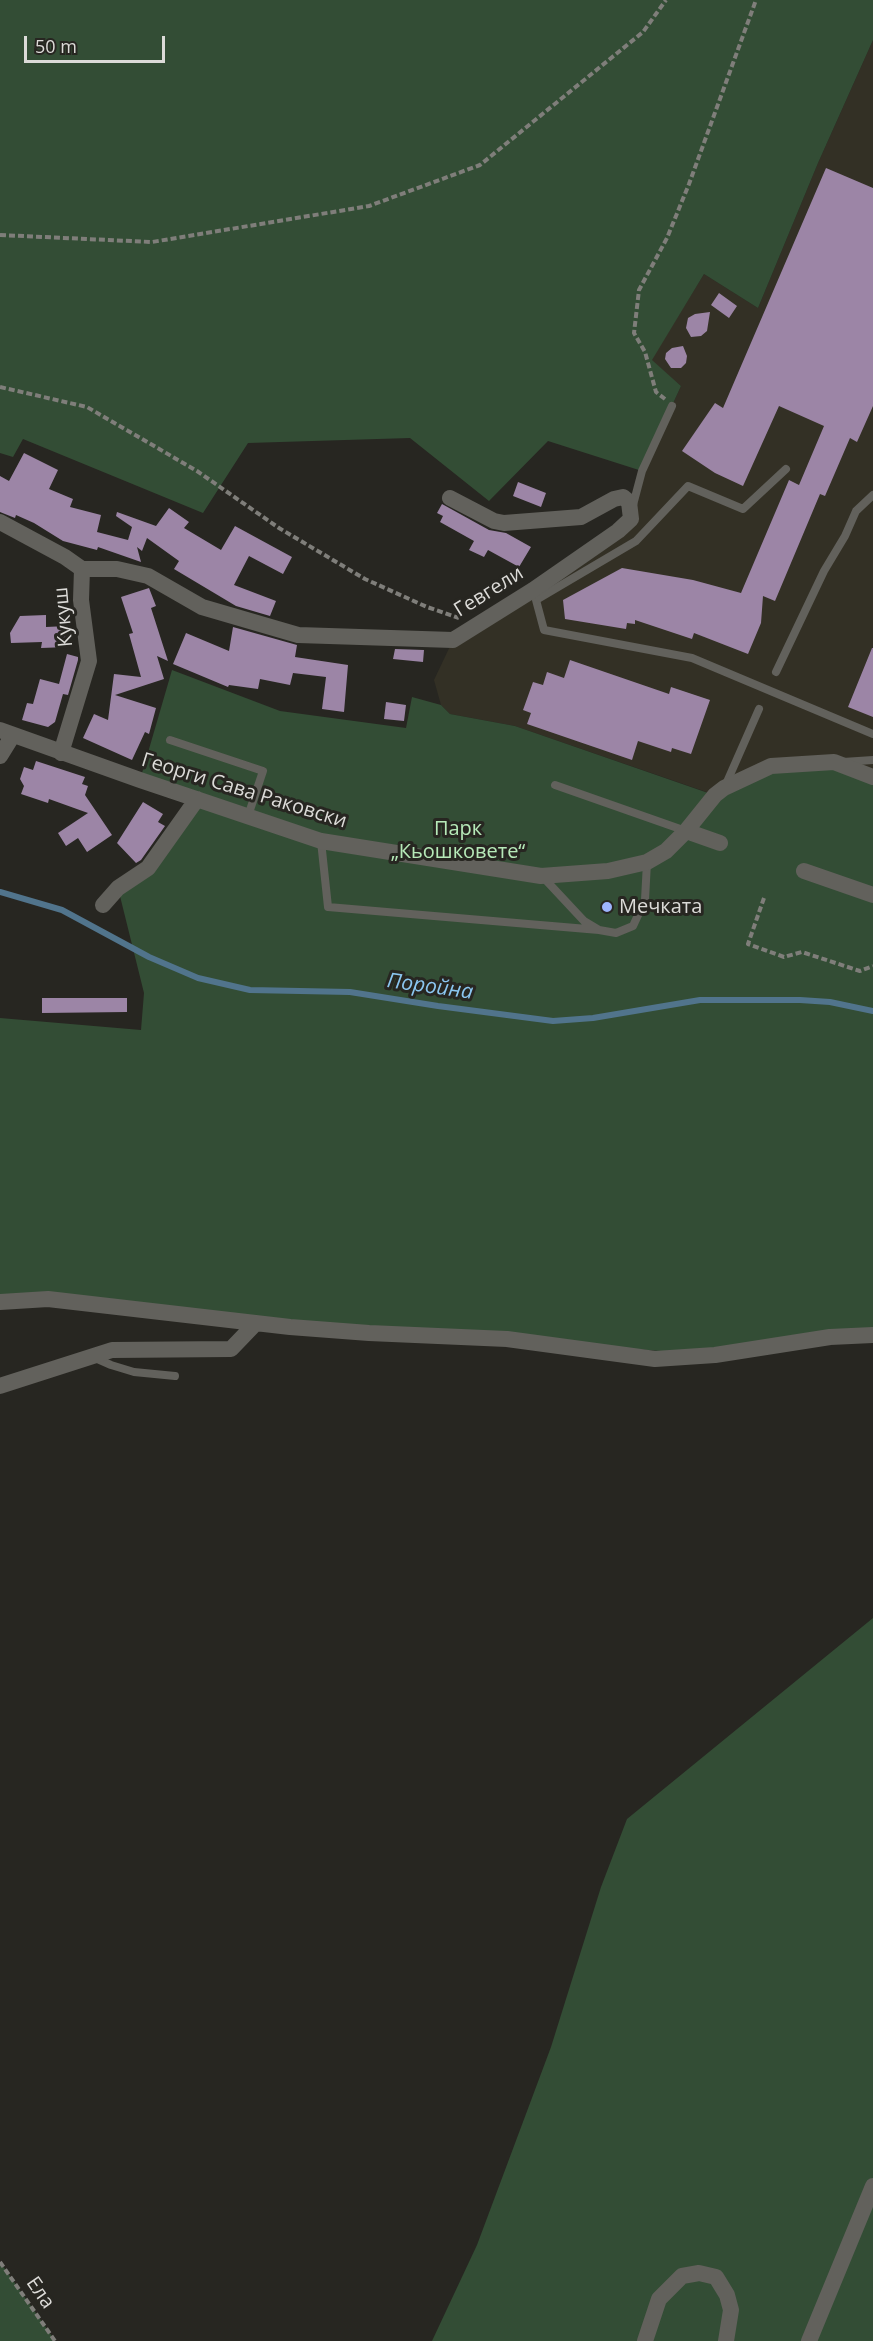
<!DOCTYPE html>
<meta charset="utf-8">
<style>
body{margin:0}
#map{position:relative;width:873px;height:2341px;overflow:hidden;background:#272621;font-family:"Open Sans",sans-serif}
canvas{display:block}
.scale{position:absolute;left:24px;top:36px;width:141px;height:27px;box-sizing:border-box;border:3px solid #dcdbd8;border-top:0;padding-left:8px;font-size:18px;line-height:21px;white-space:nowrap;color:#dcdbd8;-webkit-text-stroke:4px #272621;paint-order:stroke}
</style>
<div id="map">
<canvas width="873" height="2341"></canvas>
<div class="scale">50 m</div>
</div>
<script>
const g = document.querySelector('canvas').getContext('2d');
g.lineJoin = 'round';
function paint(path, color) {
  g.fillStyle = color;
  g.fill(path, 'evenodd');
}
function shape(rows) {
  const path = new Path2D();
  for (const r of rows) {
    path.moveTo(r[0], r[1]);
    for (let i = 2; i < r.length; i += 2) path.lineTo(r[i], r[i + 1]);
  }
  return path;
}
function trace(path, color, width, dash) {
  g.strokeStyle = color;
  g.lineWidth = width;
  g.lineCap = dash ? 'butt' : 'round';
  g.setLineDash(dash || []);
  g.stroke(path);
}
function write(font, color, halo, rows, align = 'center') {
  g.font = font + ' "Open Sans",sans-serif';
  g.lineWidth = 6;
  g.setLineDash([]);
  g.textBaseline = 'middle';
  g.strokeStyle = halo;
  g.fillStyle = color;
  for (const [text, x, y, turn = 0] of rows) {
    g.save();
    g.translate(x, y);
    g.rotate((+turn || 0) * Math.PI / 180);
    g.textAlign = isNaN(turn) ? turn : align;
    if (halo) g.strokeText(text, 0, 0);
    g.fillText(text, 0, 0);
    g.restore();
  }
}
paint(shape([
 [873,40,873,777,715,795,515,726,450,714,441,705,434,680,453,640,618,531,642,471,681,386,651,360,704,274,758,308,818,163]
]), '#333025');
paint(shape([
 [0,0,873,0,873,40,818,163,758,308,704,274,652,360,681,386,642,471,548,441,489,501,410,438,248,443,203,513,23,439,13,457,0,453],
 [172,670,280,711,406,728,412,697,441,705,450,714,515,726,714,795,771,766,834,762,873,777,873,1337,715,1355,0,1302,0,1018,141,1030,144,993,118,888,148,868,197,800,140,780],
 [873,1618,873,2341,432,2341,477,2245,551,2047,601,1887,627,1819],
 [0,2262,54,2339,55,2341,0,2341]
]), '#334d35');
trace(shape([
 [0,892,62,910,149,957,198,978,250,990,350,992,438,1006,553,1021,593,1018,700,1000,800,1000,830,1002,873,1011]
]), '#51748c', 6);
paint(shape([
 [826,168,873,188,873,406,857,442,850,438,825,496,820,494,775,601,763,596,761,623,748,654,694,633,692,639,635,620,635,624,627,623,626,629,565,619,563,600,622,568,693,580,741,593,789,480,799,485,824,426,779,406,743,486,715,473,682,451,715,403,723,408],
 [719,293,737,306,729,318,711,305],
 [710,312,707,331,701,336,691,337,686,328,688,318,695,314],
 [683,346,687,356,686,363,681,368,671,368,665,359,666,353,672,348],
 [24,453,58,470,49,489,73,499,70,507,101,515,97,532,128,540,132,527,116,516,117,512,156,526,169,508,189,522,184,528,221,550,235,526,292,557,283,574,249,556,234,585,276,601,270,616,236,606,174,569,179,561,147,538,142,551,137,547,141,562,98,547,97,550,63,541,34,523,16,515,15,518,0,512,0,476,9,481],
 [518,482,546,493,541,507,513,496],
 [442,504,489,530,506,533,531,547,519,567,488,550,484,557,469,550,474,541,440,522,443,516,437,513],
 [149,588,156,606,151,608,168,661,157,656,164,679,115,695,156,708,149,734,145,732,132,760,83,738,94,714,108,720,114,674,141,677,129,634,133,633,121,597],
 [46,615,46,627,67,626,68,647,41,648,42,642,11,643,10,633,20,616],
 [233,627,297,645,295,657,348,665,344,712,322,709,326,677,293,673,290,685,260,679,258,689,229,685,228,687,173,664,186,633,229,651],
 [872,648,873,648,873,717,848,707],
 [395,649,424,650,423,662,393,659],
 [67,654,78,657,78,660,68,695,63,694,55,722,48,727,22,720,27,703,33,704,40,679,59,684],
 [570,660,669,694,671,687,710,700,691,754,672,748,671,752,638,741,632,760,527,724,531,713,523,710,533,682,543,685,547,672,564,678],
 [386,702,406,705,404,721,384,719],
 [36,761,85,777,82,784,88,786,85,795,112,835,87,852,78,838,66,846,58,833,88,813,49,799,48,803,21,794,24,786,20,779,24,767,33,770],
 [143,802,163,814,158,822,165,826,141,860,136,863,117,843],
 [42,998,127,998,127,1012,42,1013]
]), '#9c85a6');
trace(shape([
 [0,235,152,242,369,206,480,165,643,32,666,0],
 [0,387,87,407,197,471,279,528,365,579,427,607,459,618],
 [665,399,656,392,645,352,634,333,639,290,667,238,689,184,756,0],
 [764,898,748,944,784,957,802,952,860,971,873,966],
 [0,2262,55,2341]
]), '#7f7e7a', 4, [6, 3]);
trace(shape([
 [786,469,743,509,688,486,636,541,536,600,544,630,692,658,873,734],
 [633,505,642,471,672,406],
 [776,672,824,571,845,536,856,511,873,495],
 [170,740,263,771,248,816],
 [843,762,873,760],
 [726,784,759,709],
 [555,785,686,831],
 [321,841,328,907,599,930],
 [542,876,584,921,599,930,616,933,633,926,645,900,647,862],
 [93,1357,111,1365,134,1372,175,1376]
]), '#62615c', 8);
trace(shape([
 [0,522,65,557,82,569],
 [82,569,117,569,148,576,202,607,298,635,453,640,533,590,618,531,631,519,629,502,623,497,614,499,581,517,504,523,494,521,450,498],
 [0,730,140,780,321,841,541,876,608,871,647,862,666,851,686,831,715,795,724,788,771,766,834,762,873,777],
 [61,753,89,661,81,600,82,569],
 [0,756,13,735],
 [686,831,720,843],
 [804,871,873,895],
 [103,905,118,888,148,868,197,799],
 [0,1302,48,1299,290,1327,369,1333,507,1339,655,1359,715,1355,830,1337,873,1335],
 [0,1386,112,1350,231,1349,256,1323],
 [645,2341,659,2299,682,2276,699,2273,716,2277,727,2295,731,2310,726,2341],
 [809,2341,873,2186]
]), '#62615c', 16);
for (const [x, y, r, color] of [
 [607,907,6,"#9db4fd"]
]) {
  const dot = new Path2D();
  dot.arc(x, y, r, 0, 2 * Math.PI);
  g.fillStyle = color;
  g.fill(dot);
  trace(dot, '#272621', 2);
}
write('20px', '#dcdbd8', '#272621', [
 ["Гевгели",489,592,-32],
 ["Кукуш",64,617,-95],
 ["Георги Сава Раковски",244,791,17],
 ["Ела",40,2293,55]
]);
write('20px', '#b6e9b8', '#272621', [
 ["Парк",458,829],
 ["„Кьошковете“",458,852]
]);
write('20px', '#dcdbd8', '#272621', [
 ["Мечката",619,907]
], 'left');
write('italic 21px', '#8bc6f0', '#272621', [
 ["Поройна",430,987,8]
]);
</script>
